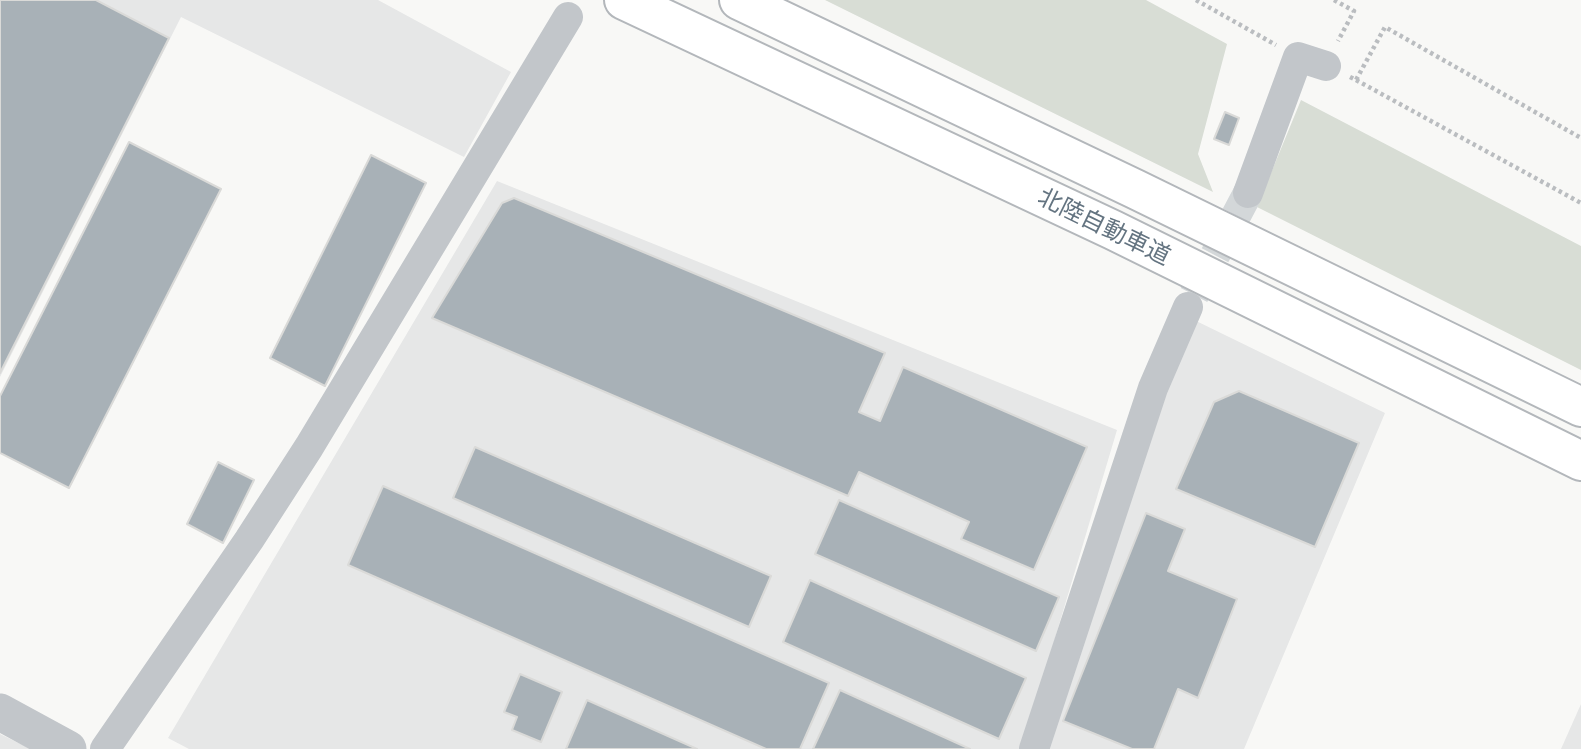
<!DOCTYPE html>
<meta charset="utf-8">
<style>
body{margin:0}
canvas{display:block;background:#f8f8f6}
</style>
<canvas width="1581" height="749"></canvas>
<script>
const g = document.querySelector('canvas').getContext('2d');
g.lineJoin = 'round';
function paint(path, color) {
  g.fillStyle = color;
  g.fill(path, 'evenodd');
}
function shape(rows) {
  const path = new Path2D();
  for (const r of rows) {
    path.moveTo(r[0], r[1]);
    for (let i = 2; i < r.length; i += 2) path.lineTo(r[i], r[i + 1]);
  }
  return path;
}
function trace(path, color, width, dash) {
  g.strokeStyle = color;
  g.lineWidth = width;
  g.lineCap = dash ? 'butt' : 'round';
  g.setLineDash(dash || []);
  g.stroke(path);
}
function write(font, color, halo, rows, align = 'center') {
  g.font = font + ' "Golos Text","Noto Sans JP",sans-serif';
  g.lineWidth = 7;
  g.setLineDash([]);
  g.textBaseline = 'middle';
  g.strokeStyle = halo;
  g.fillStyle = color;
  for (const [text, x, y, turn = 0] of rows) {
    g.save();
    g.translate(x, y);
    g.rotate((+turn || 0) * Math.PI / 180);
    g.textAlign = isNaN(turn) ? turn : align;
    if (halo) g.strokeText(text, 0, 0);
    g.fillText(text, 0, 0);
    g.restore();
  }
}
paint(shape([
 [0,0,378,0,511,72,464,157,181,17,0,377],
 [497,181,1117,430,1022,749,189,749,168,738],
 [1188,317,1385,413,1244,749,1047,749],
 [1581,704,1581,749,1561,749],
 [0,734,31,749,0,749]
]), '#e6e7e7');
paint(shape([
 [825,0,1146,0,1227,44,1198,154,1213,192],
 [1301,100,1581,246,1581,370,1257,207]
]), '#d8ddd5');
const building = shape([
 [0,0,96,0,169,38,0,373,0,0],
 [1225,112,1239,118,1229,145,1214,139,1225,112],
 [129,142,221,189,69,488,0,453,0,396,129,142],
 [371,155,426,183,325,386,270,358,371,155],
 [514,198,885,353,859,412,880,421,903,367,1087,447,1034,570,961,539,969,522,859,472,848,496,432,318,502,203,514,198],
 [1239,391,1359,443,1315,547,1176,489,1214,402,1239,391],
 [475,447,771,576,749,627,453,498,475,447],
 [218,462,254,480,223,543,187,524,218,462],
 [383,486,829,683,800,749,766,749,348,565,383,486],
 [839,500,1059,597,1036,651,815,554,839,500],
 [1146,513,1185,529,1168,571,1237,599,1198,698,1178,689,1154,749,1132,749,1063,721,1146,513],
 [810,580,1026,678,999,739,783,642,810,580],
 [520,674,562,692,541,742,512,730,517,717,504,712,520,674],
 [840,690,970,749,813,749,840,690],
 [587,700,697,749,566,749,587,700]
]);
paint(building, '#a8b1b7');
trace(building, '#dadad8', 2);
trace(shape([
 [1194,295,1248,193]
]), '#d3d7d9', 30, [30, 15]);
const motorway = shape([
 [624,0,1113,230,1581,461],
 [739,0,1135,189,1581,407]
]);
trace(motorway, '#b3b7bb', 42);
trace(shape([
 [1196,0,1276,45],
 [1334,0,1354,11,1338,41],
 [1350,77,1356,80,1385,27,1581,138],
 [1356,80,1581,203]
]), '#babdc0', 4.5, [3.5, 3.5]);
trace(shape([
 [1248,193,1298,57,1326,66],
 [105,749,249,540,309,447,568,17],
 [1034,749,1153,388,1188,307]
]), '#c2c6ca', 30);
trace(shape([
 [0,712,68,749]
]), '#c2c6ca', 37);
trace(motorway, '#fff', 38);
write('24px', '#647481', '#fff', [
 ["北陸自動車道",1104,227,26]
]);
</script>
